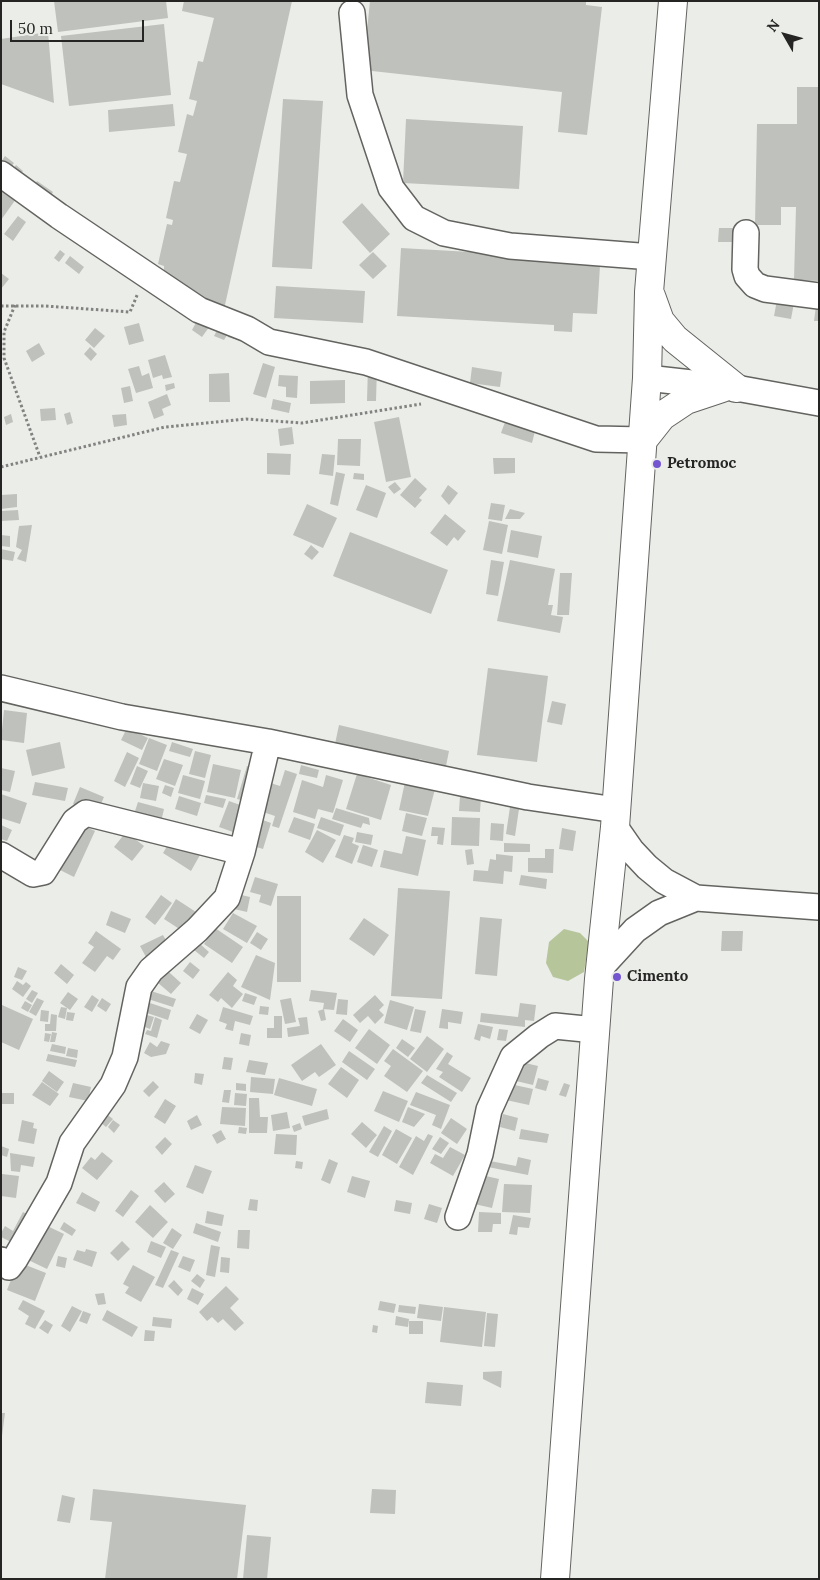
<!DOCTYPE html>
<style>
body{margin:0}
#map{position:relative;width:820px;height:1580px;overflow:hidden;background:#ebede9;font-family:Lora,serif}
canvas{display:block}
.frame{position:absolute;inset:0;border:2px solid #252624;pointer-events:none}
.north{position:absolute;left:760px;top:10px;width:50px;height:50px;-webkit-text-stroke:4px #ebede9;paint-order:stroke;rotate:308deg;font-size:14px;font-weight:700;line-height:20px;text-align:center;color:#252624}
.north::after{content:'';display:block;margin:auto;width:18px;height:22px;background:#252624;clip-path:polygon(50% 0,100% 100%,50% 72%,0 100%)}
.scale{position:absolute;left:10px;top:20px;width:134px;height:22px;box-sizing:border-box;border:2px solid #252624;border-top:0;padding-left:6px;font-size:15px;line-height:18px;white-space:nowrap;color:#252624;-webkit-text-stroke:4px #ebede9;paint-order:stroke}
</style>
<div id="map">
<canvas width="820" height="1580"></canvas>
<div class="frame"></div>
<div class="north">N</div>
<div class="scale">50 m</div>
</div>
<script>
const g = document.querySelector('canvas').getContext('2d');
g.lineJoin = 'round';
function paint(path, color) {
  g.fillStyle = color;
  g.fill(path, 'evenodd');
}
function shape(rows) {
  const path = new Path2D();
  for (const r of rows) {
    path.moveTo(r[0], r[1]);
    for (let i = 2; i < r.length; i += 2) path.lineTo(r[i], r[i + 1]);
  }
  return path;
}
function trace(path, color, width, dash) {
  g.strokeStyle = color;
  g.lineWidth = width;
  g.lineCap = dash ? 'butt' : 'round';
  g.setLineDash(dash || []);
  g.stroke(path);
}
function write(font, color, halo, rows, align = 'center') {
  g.font = font + ' Lora,serif';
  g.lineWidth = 4.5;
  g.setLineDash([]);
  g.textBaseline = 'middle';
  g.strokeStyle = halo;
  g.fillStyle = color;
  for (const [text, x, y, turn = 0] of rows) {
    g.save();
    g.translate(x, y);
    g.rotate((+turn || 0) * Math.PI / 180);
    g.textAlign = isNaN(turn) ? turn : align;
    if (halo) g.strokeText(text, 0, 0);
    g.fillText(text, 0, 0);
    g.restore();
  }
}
paint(shape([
 [564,929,580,933,589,942,584,972,568,981,553,977,546,963,549,942]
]), '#b7c59b');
paint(shape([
 [54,1,166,1,168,18,58,32],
 [184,1,292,1,223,314,164,271,164,266,158,264,167,224,172,225,173,220,166,218,174,181,180,182,187,154,178,152,187,114,193,116,197,101,189,99,198,61,203,62,214,18,182,11],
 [370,1,586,1,586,5,602,7,587,135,558,132,562,92,363,70],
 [164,24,171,95,69,106,61,36],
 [48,32,54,103,1,84,1,39],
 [797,87,819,87,819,281,794,280,796,207,781,207,781,225,755,225,757,124,797,124],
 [283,99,323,101,312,269,272,267],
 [173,104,175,126,109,132,108,110],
 [406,119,523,126,519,189,403,183],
 [5,156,14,163,8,171,1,162],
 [16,165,23,171,17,179,10,174],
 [37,181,53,192,46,204,35,184],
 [1,189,16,199,1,220],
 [362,203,390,234,370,253,342,222],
 [18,216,26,222,13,241,4,234],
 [719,228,734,228,733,242,718,242],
 [401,248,574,258,576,265,600,266,597,314,573,313,572,332,554,331,554,325,397,316],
 [60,250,65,254,59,262,54,258],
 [373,252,387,266,373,279,359,265],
 [70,256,84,267,79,274,65,263],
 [1,273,9,279,1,289],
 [276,286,365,291,363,323,274,318],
 [777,300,794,303,791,319,774,316],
 [816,306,819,306,819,321,814,321],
 [199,317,212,323,202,337,192,330],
 [139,323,144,341,129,345,124,327],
 [221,323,242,330,238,340,228,337,232,327,224,340,214,336],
 [95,328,105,336,94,348,85,340],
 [39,343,45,354,32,362,26,351],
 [90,347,97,354,91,361,84,354],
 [165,355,172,377,163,379,162,375,153,378,148,360],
 [263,363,275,367,266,398,253,394],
 [139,366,142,376,149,373,153,388,136,393,128,369],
 [368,366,377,367,376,401,367,401],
 [472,367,502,372,500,387,470,383],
 [229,373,230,402,209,402,209,374],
 [279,375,298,376,297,398,286,397,286,387,278,386],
 [345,380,345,403,310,404,310,381],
 [174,383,175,388,166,391,165,385],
 [130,386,133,401,124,403,121,388],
 [167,394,171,405,162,409,164,415,154,419,148,402],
 [273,399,291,403,289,413,271,409],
 [55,408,56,420,41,421,40,409],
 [70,412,73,423,67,425,64,414],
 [11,414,13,422,6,425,4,417],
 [126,414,127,425,114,427,112,415],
 [399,417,411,477,386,482,374,422],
 [505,422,535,431,532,443,501,433],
 [292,427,294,444,280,446,278,429],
 [338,439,361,439,360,466,337,465],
 [267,453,291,454,290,475,267,474],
 [322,454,335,455,333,476,319,474],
 [493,458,515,458,515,473,494,474],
 [336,472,345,474,338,506,330,504],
 [354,473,364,474,364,480,353,479],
 [415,478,427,489,419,498,422,500,415,508,400,495],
 [395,482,401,489,394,494,388,487],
 [366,485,386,493,377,518,356,510],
 [448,485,458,493,449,505,441,496],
 [17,494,17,507,1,509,1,495],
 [491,503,505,505,502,521,488,519],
 [307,504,337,518,323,548,293,535],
 [510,509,525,513,520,519,505,519],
 [18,510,19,520,1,521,1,511],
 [445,514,466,531,458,541,454,537,447,546,430,533],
 [489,521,508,525,502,554,483,550],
 [32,525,26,562,17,559,22,550,16,547,19,526],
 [511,530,542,536,538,558,507,552],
 [350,532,448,570,431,614,333,576],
 [1,535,10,536,10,547,1,546],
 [311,545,319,552,312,560,304,554],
 [1,549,15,552,13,561,1,559],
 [491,560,504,562,498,596,486,594],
 [510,560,555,569,548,605,553,605,551,615,563,617,560,633,497,621],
 [560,573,572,573,569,615,557,615],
 [488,668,548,676,537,762,477,755],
 [552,701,566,704,562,725,547,722],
 [4,710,27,713,24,743,1,740],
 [339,725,449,751,446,766,419,759,418,764,335,744],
 [127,728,148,738,142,750,121,740],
 [149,738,167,745,157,771,139,764],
 [60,742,65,768,32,776,26,750],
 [172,742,193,749,190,757,169,751],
 [195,751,211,755,205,778,189,774],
 [127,752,139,758,125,787,114,781],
 [164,759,183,765,175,786,156,779],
 [213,764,241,770,235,798,207,792],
 [301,765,319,770,317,778,299,774],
 [137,766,148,771,140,788,130,784],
 [247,766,258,769,248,802,237,799],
 [1,768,15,771,10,792,1,790],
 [285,770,297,774,279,828,272,826,275,816,263,812,264,781,280,786],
 [357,774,391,785,381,820,346,809],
 [183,775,205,781,200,799,178,793],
 [326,775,343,780,333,813,318,809,315,819,293,812,302,780,323,787],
 [35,782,68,788,65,801,32,795],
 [405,782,435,789,428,816,399,810],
 [143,783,159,786,156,801,140,798],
 [165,785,174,788,171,797,162,793],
 [80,787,104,797,97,813,73,804],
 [1,794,27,803,20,824,1,818],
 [206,795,226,799,223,808,204,803],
 [179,796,201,803,197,816,175,809],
 [460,796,481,797,480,812,459,811],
 [229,801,243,806,233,832,219,827],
 [138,802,164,809,161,822,134,814],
 [510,807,519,809,515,836,506,834],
 [336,808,369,818,370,825,363,823,361,828,332,819],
 [406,813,427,818,422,836,402,831],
 [294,817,315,824,310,840,288,832],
 [321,817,344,825,340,836,317,828],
 [452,817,480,818,479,846,451,845],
 [260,819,271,823,263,849,250,845],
 [77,823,95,831,74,877,56,868],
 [491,823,504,824,503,841,490,840],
 [1,825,12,830,7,841,1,839],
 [432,827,445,828,443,845,437,844,438,836,431,836],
 [562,828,576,831,573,851,559,849],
 [317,830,336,840,323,863,305,852],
 [126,832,144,846,132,861,114,847],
 [357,832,373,835,371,845,355,842],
 [344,835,354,838,352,843,359,846,352,864,335,857],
 [406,836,426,840,418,876,380,867,384,850,402,854],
 [172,838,200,855,191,871,163,853],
 [504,843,530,844,530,852,504,852],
 [363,845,378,850,372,867,357,862],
 [472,849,474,864,467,865,465,850],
 [545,849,554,849,553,873,528,872,528,858,545,858],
 [496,854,513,856,512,872,504,871,503,884,473,881,474,870,488,871,490,859,496,860],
 [521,875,547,879,546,889,519,885],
 [255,877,278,884,271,906,259,902,261,895,250,892],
 [398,888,450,891,442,999,391,996],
 [237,894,250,897,247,912,234,909],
 [161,895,172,903,155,925,145,917],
 [277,896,301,896,301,982,277,982],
 [176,899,196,912,184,932,164,919],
 [111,911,131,919,125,933,106,925],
 [233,913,257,926,247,943,223,929],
 [480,917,502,919,497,976,475,974],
 [364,918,389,935,374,956,349,939],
 [215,928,243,947,232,963,204,944],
 [96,931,121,949,113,960,107,956,95,972,82,963,94,947,88,943],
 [722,931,743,931,742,951,721,951],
 [257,932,268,939,261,950,250,943],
 [163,935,169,946,146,957,140,946],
 [199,943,209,952,204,958,194,950],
 [256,955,275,963,270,1000,241,987],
 [190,962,200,970,193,979,183,971],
 [61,964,74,975,67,984,54,973],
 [161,965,181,983,171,994,157,982,152,989],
 [18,967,27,971,22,980,14,977],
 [228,972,237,980,233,986,243,994,232,1008,221,998,218,1002,209,995],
 [17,981,23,985,26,982,31,986,23,997,12,989],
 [32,990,38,993,32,1003,26,999],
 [311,990,337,993,334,1010,323,1009,324,1003,309,1001],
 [151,991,176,999,173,1007,148,999],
 [68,992,78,999,70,1010,60,1003],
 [245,993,257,997,254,1005,242,1001],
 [92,995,99,1000,92,1012,84,1007],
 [375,995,384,1005,379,1010,384,1015,375,1024,368,1016,360,1023,353,1015],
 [37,998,44,1001,36,1016,29,1012],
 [102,998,111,1004,106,1012,97,1006],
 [291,998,296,1022,285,1024,280,1000],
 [338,999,348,1000,347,1015,336,1014],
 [390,1000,414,1007,407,1030,384,1023],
 [25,1001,32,1005,28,1012,21,1008],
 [147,1002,171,1010,168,1020,144,1012],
 [520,1003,536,1005,534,1021,525,1020,525,1027,480,1022,481,1013,518,1017],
 [2,1005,33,1019,19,1050,1,1042],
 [260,1006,269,1007,268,1015,259,1014],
 [61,1007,67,1008,65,1019,58,1017],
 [223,1007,253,1016,250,1025,235,1021,233,1031,225,1029,227,1024,219,1021],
 [324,1009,326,1020,321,1021,318,1011],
 [415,1009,426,1011,421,1033,410,1031],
 [442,1009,463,1012,461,1024,448,1022,448,1029,439,1028],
 [41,1010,49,1011,48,1022,40,1021],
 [67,1012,75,1013,73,1021,66,1020],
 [51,1014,57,1015,56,1031,45,1031,45,1024,50,1024],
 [143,1014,154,1017,150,1029,140,1025],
 [197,1014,208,1020,200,1034,189,1028],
 [274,1016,282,1016,282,1038,267,1038,267,1028,274,1028],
 [155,1017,162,1020,157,1038,145,1034,147,1030,151,1031],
 [307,1017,309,1034,288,1037,287,1028,300,1026,298,1018],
 [343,1019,358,1030,350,1042,334,1031],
 [478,1024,493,1027,490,1039,481,1036,480,1041,474,1039],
 [369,1029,390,1045,377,1064,355,1048],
 [499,1029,508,1030,506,1041,497,1040],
 [52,1032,57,1033,55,1042,50,1042],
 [45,1033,51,1034,49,1042,44,1041],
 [241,1033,251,1035,249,1046,239,1044],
 [427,1036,444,1049,427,1072,410,1059],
 [402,1039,415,1048,408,1057,396,1048],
 [161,1041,170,1044,166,1054,151,1057,144,1053,150,1042,157,1047],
 [52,1044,66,1047,65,1054,50,1051],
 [321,1044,336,1065,319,1077,315,1072,302,1081,291,1065],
 [68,1048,78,1050,77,1058,66,1056],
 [393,1049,423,1071,407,1092,384,1076,391,1066,384,1061],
 [349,1051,375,1069,367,1080,342,1062],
 [447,1052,453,1056,448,1064,471,1078,462,1092,439,1077,443,1072,436,1069],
 [48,1054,77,1060,75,1067,46,1061],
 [224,1057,233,1058,231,1070,222,1069],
 [249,1060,268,1063,265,1075,246,1072],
 [521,1062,538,1066,533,1085,516,1081],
 [341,1067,359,1080,347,1098,328,1084],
 [49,1071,64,1082,57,1092,42,1081],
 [195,1073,204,1074,202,1085,194,1083],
 [427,1075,457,1093,451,1102,421,1083],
 [251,1077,275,1079,273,1094,250,1092],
 [279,1078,317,1089,312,1106,274,1095],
 [538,1078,549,1081,546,1091,535,1088],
 [153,1081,159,1087,149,1097,143,1091],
 [42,1082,59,1094,50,1106,32,1095],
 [73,1083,91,1087,88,1101,69,1097],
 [236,1083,246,1084,246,1091,236,1090],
 [564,1083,570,1085,566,1097,559,1095],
 [510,1084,533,1089,529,1105,506,1100],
 [224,1090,231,1090,229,1103,222,1102],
 [383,1091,408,1101,399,1122,374,1111],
 [416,1092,450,1105,441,1129,432,1125,436,1115,410,1105],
 [2,1093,14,1093,14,1104,2,1104],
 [235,1093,247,1094,246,1106,234,1105],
 [249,1098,259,1098,260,1117,268,1117,267,1133,249,1133],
 [165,1099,176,1106,165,1124,154,1117],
 [222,1107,246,1108,245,1126,220,1124],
 [408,1107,425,1114,414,1127,402,1122],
 [327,1109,329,1119,305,1126,302,1116],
 [101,1110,113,1119,106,1127,95,1118],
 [287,1112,290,1128,273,1131,271,1115],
 [503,1114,518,1118,515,1131,500,1127],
 [197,1115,202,1125,191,1130,187,1121],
 [451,1118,467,1129,457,1144,441,1133],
 [22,1120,34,1123,33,1128,37,1129,34,1144,18,1141],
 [113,1120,120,1125,114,1133,108,1127],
 [362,1122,377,1135,366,1148,351,1134],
 [300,1123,302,1129,294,1132,292,1126],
 [384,1126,392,1131,378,1157,369,1152],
 [239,1127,247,1128,246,1134,238,1133],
 [396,1129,412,1138,397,1164,382,1155],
 [521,1129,549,1134,547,1143,519,1139],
 [221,1130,226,1139,217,1144,212,1135],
 [276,1134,297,1135,296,1155,274,1154],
 [428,1134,433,1136,413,1175,399,1167,416,1136,424,1141],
 [165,1137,172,1144,162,1155,155,1147],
 [440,1137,449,1143,441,1154,432,1149],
 [1,1146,9,1149,7,1157,1,1155],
 [450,1147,465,1155,453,1176,430,1163,435,1154,443,1158],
 [102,1152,113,1161,97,1180,82,1168,91,1157,95,1160],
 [10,1153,35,1157,33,1167,21,1165,20,1172,11,1171],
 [518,1157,531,1160,528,1175,488,1167,490,1161,516,1166],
 [329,1159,338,1163,330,1184,321,1180],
 [296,1161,303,1162,302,1169,295,1168],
 [195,1165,212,1171,203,1194,186,1187],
 [2,1174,19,1176,16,1198,1,1196],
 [477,1174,499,1179,492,1208,470,1203],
 [352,1176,370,1181,365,1198,347,1192],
 [164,1182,175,1194,165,1203,154,1191],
 [504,1184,532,1185,530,1213,502,1212],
 [131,1190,139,1196,123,1217,115,1211],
 [82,1192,100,1202,95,1212,76,1203],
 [250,1199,258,1200,257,1211,248,1210],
 [396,1200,412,1203,410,1214,394,1211],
 [429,1204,442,1208,437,1223,424,1219],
 [150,1205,168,1222,153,1238,135,1222],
 [207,1211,224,1215,222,1226,205,1223],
 [23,1212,32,1217,17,1245,1,1237,1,1233,5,1226,13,1231],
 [479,1212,501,1213,501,1224,493,1224,492,1232,478,1232],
 [513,1215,531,1218,529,1228,518,1227,517,1235,509,1234],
 [39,1222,64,1234,47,1269,22,1257],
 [64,1222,76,1230,72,1236,60,1229],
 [196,1223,221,1232,218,1242,193,1233],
 [172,1228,182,1235,173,1249,163,1243],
 [238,1230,250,1230,249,1249,237,1248],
 [122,1241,130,1249,118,1261,110,1253],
 [151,1241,166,1247,161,1258,147,1252],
 [211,1245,220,1247,215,1277,206,1275],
 [86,1249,97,1252,92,1267,73,1260,77,1250,85,1252],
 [171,1250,179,1253,163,1288,155,1285],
 [58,1256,67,1258,65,1268,56,1266],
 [183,1256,195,1260,190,1272,178,1267],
 [221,1257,230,1258,229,1273,220,1272],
 [18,1262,46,1273,35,1301,7,1290],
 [133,1265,155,1277,141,1302,125,1293,129,1287,123,1284],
 [197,1274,205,1280,200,1288,191,1281],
 [174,1280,183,1290,178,1296,168,1286],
 [226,1286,239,1299,230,1308,244,1323,235,1331,223,1319,218,1323,212,1317,207,1321,199,1312],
 [192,1288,204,1294,198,1305,187,1299],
 [104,1293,106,1304,98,1305,95,1294],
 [23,1300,45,1311,35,1329,25,1324,29,1316,18,1309],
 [380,1301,396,1304,394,1313,378,1310],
 [419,1304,443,1307,441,1321,417,1318],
 [399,1305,416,1307,415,1314,398,1312],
 [72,1306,82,1311,70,1332,61,1326],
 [444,1307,486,1312,482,1347,440,1342],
 [107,1310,138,1327,132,1337,102,1320],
 [83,1311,91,1314,87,1324,79,1321],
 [487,1313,498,1314,495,1347,484,1346],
 [396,1316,409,1319,408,1327,395,1325],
 [153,1317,172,1319,171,1328,152,1326],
 [45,1320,53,1325,48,1334,39,1328],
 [409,1321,423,1321,423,1334,409,1334],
 [373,1325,378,1326,377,1333,372,1332],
 [145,1330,155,1331,154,1341,144,1341],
 [502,1371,501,1388,483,1379,483,1372],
 [427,1382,463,1385,461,1406,425,1403],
 [1,1413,5,1413,2,1436,1,1436],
 [93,1489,246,1505,237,1579,105,1579,112,1522,90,1520],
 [372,1489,396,1490,395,1514,370,1513],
 [62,1495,75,1498,70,1523,57,1521],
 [247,1535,271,1537,267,1579,243,1579]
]), '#bfc1bc');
const minor = shape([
 [352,13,360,95,391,188,414,218,444,233,510,246,652,257],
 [1,174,59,216,199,310,247,329,269,342,366,362,596,439,643,440],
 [746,233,745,269,747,276,755,285,765,289,819,296],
 [647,378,736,388,819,403],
 [1,688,122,717,268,742,528,797,616,810],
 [615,827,631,850,647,867,664,881,696,898,819,907],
 [1,855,33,874,43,872,75,821,86,813,242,852],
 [601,967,635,930,659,913,696,898],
 [458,1217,480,1154,489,1110,513,1057,539,1036,555,1026,595,1030],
 [1,1260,9,1267,15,1259,59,1183,72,1143,113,1085,125,1057,139,987,151,970,197,930,227,898,242,852,268,742]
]);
const major = shape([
 [651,296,660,321,675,339,736,388],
 [643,440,662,416,686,400,722,388],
 [555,1579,599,979,615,827,647,378,649,292,673,1]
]);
trace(minor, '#636460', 28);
trace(major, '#636460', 30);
trace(shape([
 [15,305,4,332,4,358,40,457],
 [1,306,45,306,130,312,138,293],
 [1,467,165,427,246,419,302,423,421,404]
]), '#828380', 3, [2.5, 2.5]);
trace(minor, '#fff', 25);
trace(major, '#fff', 28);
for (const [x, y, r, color] of [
 [657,464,5,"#7356d0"],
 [617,977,5,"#7356d0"]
]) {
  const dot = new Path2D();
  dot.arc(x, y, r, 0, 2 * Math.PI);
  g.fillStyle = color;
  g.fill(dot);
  trace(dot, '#ebede9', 2);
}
write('bold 15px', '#252624', '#ebede9', [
 ["Petromoc",667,464],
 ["Cimento",627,977]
], 'left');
</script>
